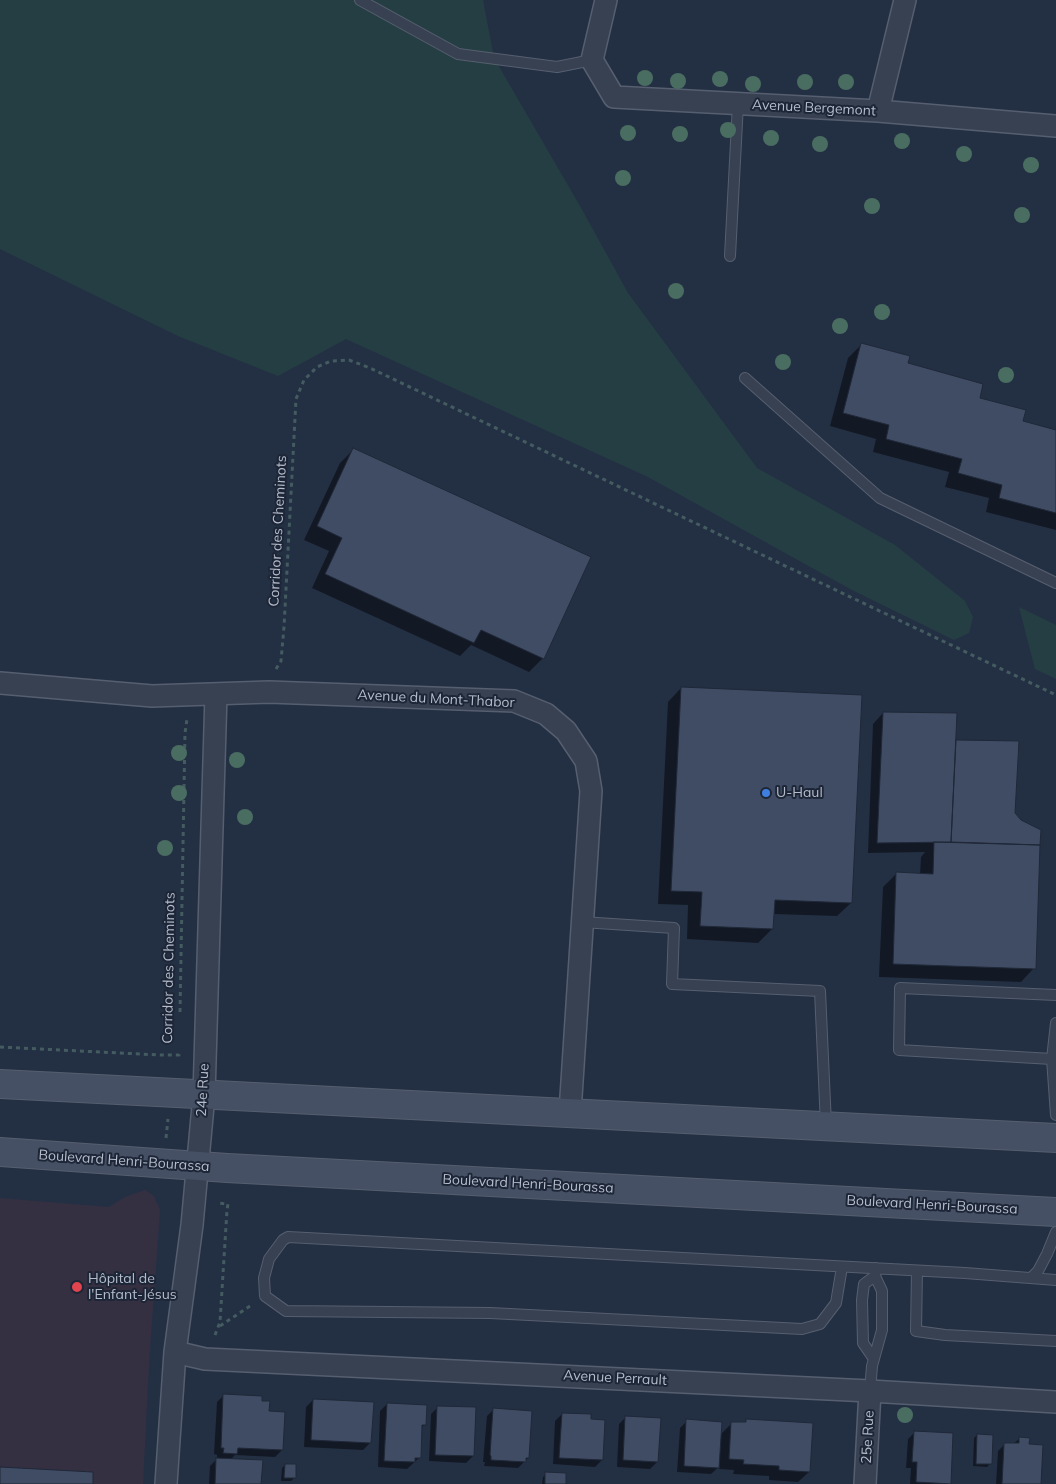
<!DOCTYPE html>
<meta charset="utf-8">
<style>
body{margin:0}
canvas{display:block;background:#232f43}
</style>
<canvas width="1056" height="1484"></canvas>
<script>
const g = document.querySelector('canvas').getContext('2d');
g.lineJoin = 'round';
function paint(path, color) {
  g.fillStyle = color;
  g.fill(path, 'evenodd');
}
function shape(rows) {
  const path = new Path2D();
  for (const r of rows) {
    path.moveTo(r[0], r[1]);
    for (let i = 2; i < r.length; i += 2) path.lineTo(r[i], r[i + 1]);
  }
  return path;
}
function trace(path, color, width, dash) {
  g.strokeStyle = color;
  g.lineWidth = width;
  g.lineCap = dash ? 'butt' : 'round';
  g.setLineDash(dash || []);
  g.stroke(path);
}
function write(font, color, halo, rows, align = 'center') {
  g.font = font + ' Mulish,sans-serif';
  g.lineWidth = 4;
  g.setLineDash([]);
  g.textBaseline = 'middle';
  g.strokeStyle = halo;
  g.fillStyle = color;
  for (const [text, x, y, turn = 0] of rows) {
    g.save();
    g.translate(x, y);
    g.rotate((+turn || 0) * Math.PI / 180);
    g.textAlign = isNaN(turn) ? turn : align;
    if (halo) g.strokeText(text, 0, 0);
    g.fillText(text, 0, 0);
    g.restore();
  }
}
paint(shape([
 [145,1190,154,1196,160,1210,149,1363,143,1484,0,1484,0,1198,109,1207,125,1197]
]), '#343042');
paint(shape([
 [0,0,483,0,494,58,580,206,628,293,757,468,895,545,965,601,973,617,969,633,954,640,852,590,648,477,346,339,278,376,178,336,0,249],
 [1019,607,1056,625,1056,679,1035,669]
]), '#253e43');
paint(shape([
 [862,344,978,399,1022,422,1056,431,1056,530,986,512,989,498,945,487,949,472,873,452,876,439,830,426,848,358],
 [353,450,543,658,529,672,471,645,460,656,312,588,329,551,304,540,340,463],
 [681,688,851,903,837,916,773,914,772,929,758,943,687,939,688,905,658,904,668,702],
 [883,713,954,741,1017,742,1014,814,1039,845,1037,846,1034,968,1021,982,879,977,883,887,896,874,920,874,921,857,925,852,868,853,873,724],
 [224,1395,261,1402,267,1413,282,1450,275,1457,235,1455,230,1460,260,1484,209,1484,210,1466,217,1459,217,1455,214,1454,217,1402],
 [313,1400,370,1443,363,1450,304,1447,306,1407],
 [387,1404,424,1425,421,1428,420,1457,407,1469,378,1467,380,1411],
 [438,1407,473,1456,466,1463,429,1461,431,1414],
 [494,1409,528,1458,518,1468,484,1466,485,1462,483,1462,487,1416],
 [562,1414,589,1420,602,1460,595,1467,553,1464,555,1421],
 [625,1418,657,1462,650,1469,617,1467,619,1424],
 [747,1420,809,1472,798,1482,769,1480,769,1476,733,1474,734,1470,719,1469,720,1466,711,1474,677,1472,680,1428,687,1421,720,1435,732,1423,743,1424],
 [915,1432,952,1434,949,1484,910,1484,911,1468,906,1468,908,1439],
 [977,1435,990,1464,987,1467,973,1466,974,1438],
 [1019,1439,1028,1445,1040,1484,996,1484,998,1451,1005,1444,1013,1444],
 [285,1465,294,1478,291,1481,281,1481,282,1468],
 [546,1474,564,1484,542,1484,543,1477]
]), '#0007');
const building = shape([
 [861,343,910,356,908,363,983,384,980,398,1026,410,1023,421,1056,430,1056,513,999,498,1002,485,958,473,962,459,886,439,889,425,843,413,861,343],
 [353,448,591,557,544,659,481,630,474,643,325,574,342,538,317,526,353,448],
 [681,687,862,695,852,903,775,900,773,929,700,926,702,892,671,891,681,687],
 [883,712,957,713,951,842,877,843,883,712],
 [956,740,1019,741,1015,813,1021,820,1041,830,1040,845,951,842,956,740],
 [934,842,1040,845,1036,969,893,964,896,872,933,874,934,842],
 [223,1394,262,1396,262,1401,270,1401,269,1411,285,1412,283,1450,238,1448,237,1454,223,1453,224,1448,221,1448,223,1394],
 [313,1399,374,1402,371,1443,311,1440,313,1399],
 [387,1403,427,1405,426,1425,422,1425,421,1458,415,1458,415,1462,384,1461,387,1403],
 [437,1406,476,1407,474,1456,435,1455,437,1406],
 [493,1408,532,1411,529,1458,526,1458,526,1462,491,1460,491,1456,490,1455,493,1408],
 [562,1413,591,1414,591,1419,605,1420,603,1460,559,1458,562,1413],
 [625,1416,661,1418,658,1462,623,1460,625,1416],
 [686,1419,722,1422,719,1468,684,1466,686,1419],
 [746,1419,813,1423,810,1472,779,1470,779,1466,743,1464,744,1460,729,1459,731,1422,746,1422,746,1419],
 [914,1431,953,1433,951,1484,916,1482,917,1462,912,1462,914,1431],
 [977,1434,993,1435,992,1464,976,1464,977,1434],
 [1019,1437,1030,1438,1029,1444,1043,1445,1041,1484,1002,1484,1004,1443,1019,1443,1019,1437],
 [216,1458,263,1460,261,1484,215,1484,216,1458],
 [285,1464,296,1464,296,1478,284,1478,285,1464],
 [0,1467,93,1472,93,1484,0,1484,0,1467],
 [545,1472,566,1473,566,1484,545,1484,545,1472]
]);
paint(building, '#404c63');
trace(building, '#1f2839', 1);
const service = shape([
 [360,0,458,54,557,67,592,60],
 [730,256,738,104],
 [745,378,880,498,1056,583],
 [582,922,674,928,672,984,820,991,826,1125],
 [1056,995,900,988,899,1050,1052,1059,1056,1023],
 [1056,1059,1052,1059,1056,1115],
 [842,1267,836,1303,820,1324,802,1329,490,1313,286,1311,265,1296,264,1278,269,1259,283,1240,288,1237,965,1273,1056,1280],
 [917,1271,916,1331,945,1335,1056,1341],
 [1031,1278,1038,1271,1047,1254,1056,1232],
 [874,1359,863,1343,862,1300,864,1284,875,1276],
 [870,1391,872,1366,882,1330,882,1291,875,1276,876,1268]
]);
const minor = shape([
 [606,0,592,60,614,97,878,111,1056,126],
 [878,111,905,0],
 [0,683,152,696,269,692,514,701,546,714,566,731,586,761,591,791,570,1112],
 [175,1352,205,1359,870,1391,1056,1402],
 [166,1484,175,1352,192,1225,204,1095,216,694],
 [865,1484,870,1391]
]);
const secondary = shape([
 [0,1084,1056,1138],
 [0,1152,227,1168,1056,1212]
]);
trace(service, '#565f6f', 12);
trace(minor, '#565f6f', 24);
trace(secondary, '#565f6f', 30);
trace(shape([
 [276,669,281,661,284,627,296,399,304,380,317,367,331,361,349,360,370,368,1056,695],
 [180,1012,185,733,187,719],
 [0,1047,160,1055,179,1055,179,1053],
 [166,1138,168,1119],
 [220,1326,250,1306],
 [215,1335,220,1322,227,1210,228,1204,217,1203]
]), '#445b60', 3, [4, 4]);
trace(service, '#384152', 10);
trace(minor, '#384152', 21);
trace(secondary, '#455065', 28);
g.fillStyle = '#4a6d61';
for (const [x, y] of [
 [645,78],
 [720,79],
 [678,81],
 [805,82],
 [846,82],
 [753,84],
 [728,130],
 [628,133],
 [680,134],
 [771,138],
 [902,141],
 [820,144],
 [964,154],
 [1031,165],
 [623,178],
 [872,206],
 [1022,215],
 [676,291],
 [882,312],
 [840,326],
 [783,362],
 [1006,375],
 [179,753],
 [237,760],
 [179,793],
 [245,817],
 [165,848],
 [905,1415]
]) {
  g.beginPath();
  g.arc(x, y, 8, 0, 2 * Math.PI);
  g.fill();
}
for (const [x, y, r, color] of [
 [766,793,5,"#3f7fe0"],
 [77,1287,6,"#e0444e"]
]) {
  const dot = new Path2D();
  dot.arc(x, y, r, 0, 2 * Math.PI);
  g.fillStyle = color;
  g.fill(dot);
  trace(dot, '#1d2637', 2);
}
write('14px', '#b5bdcc', '#1d2637', [
 ["Avenue Bergemont",814,108,3],
 ["Corridor des Cheminots",278,531,-87],
 ["Avenue du Mont-Thabor",436,699,3],
 ["Corridor des Cheminots",169,968,-89],
 ["24e Rue",203,1090,-87],
 ["Boulevard Henri-Bourassa",124,1161,4],
 ["Boulevard Henri-Bourassa",528,1184,3],
 ["Boulevard Henri-Bourassa",932,1205,3],
 ["Avenue Perrault",615,1378,3],
 ["25e Rue",868,1437,-87]
]);
write('14px', '#b5bdcc', '#1d2637', [
 ["U-Haul",776,793],
 ["Hôpital de",88,1279],
 ["l'Enfant-Jésus",88,1295]
], 'left');
</script>
